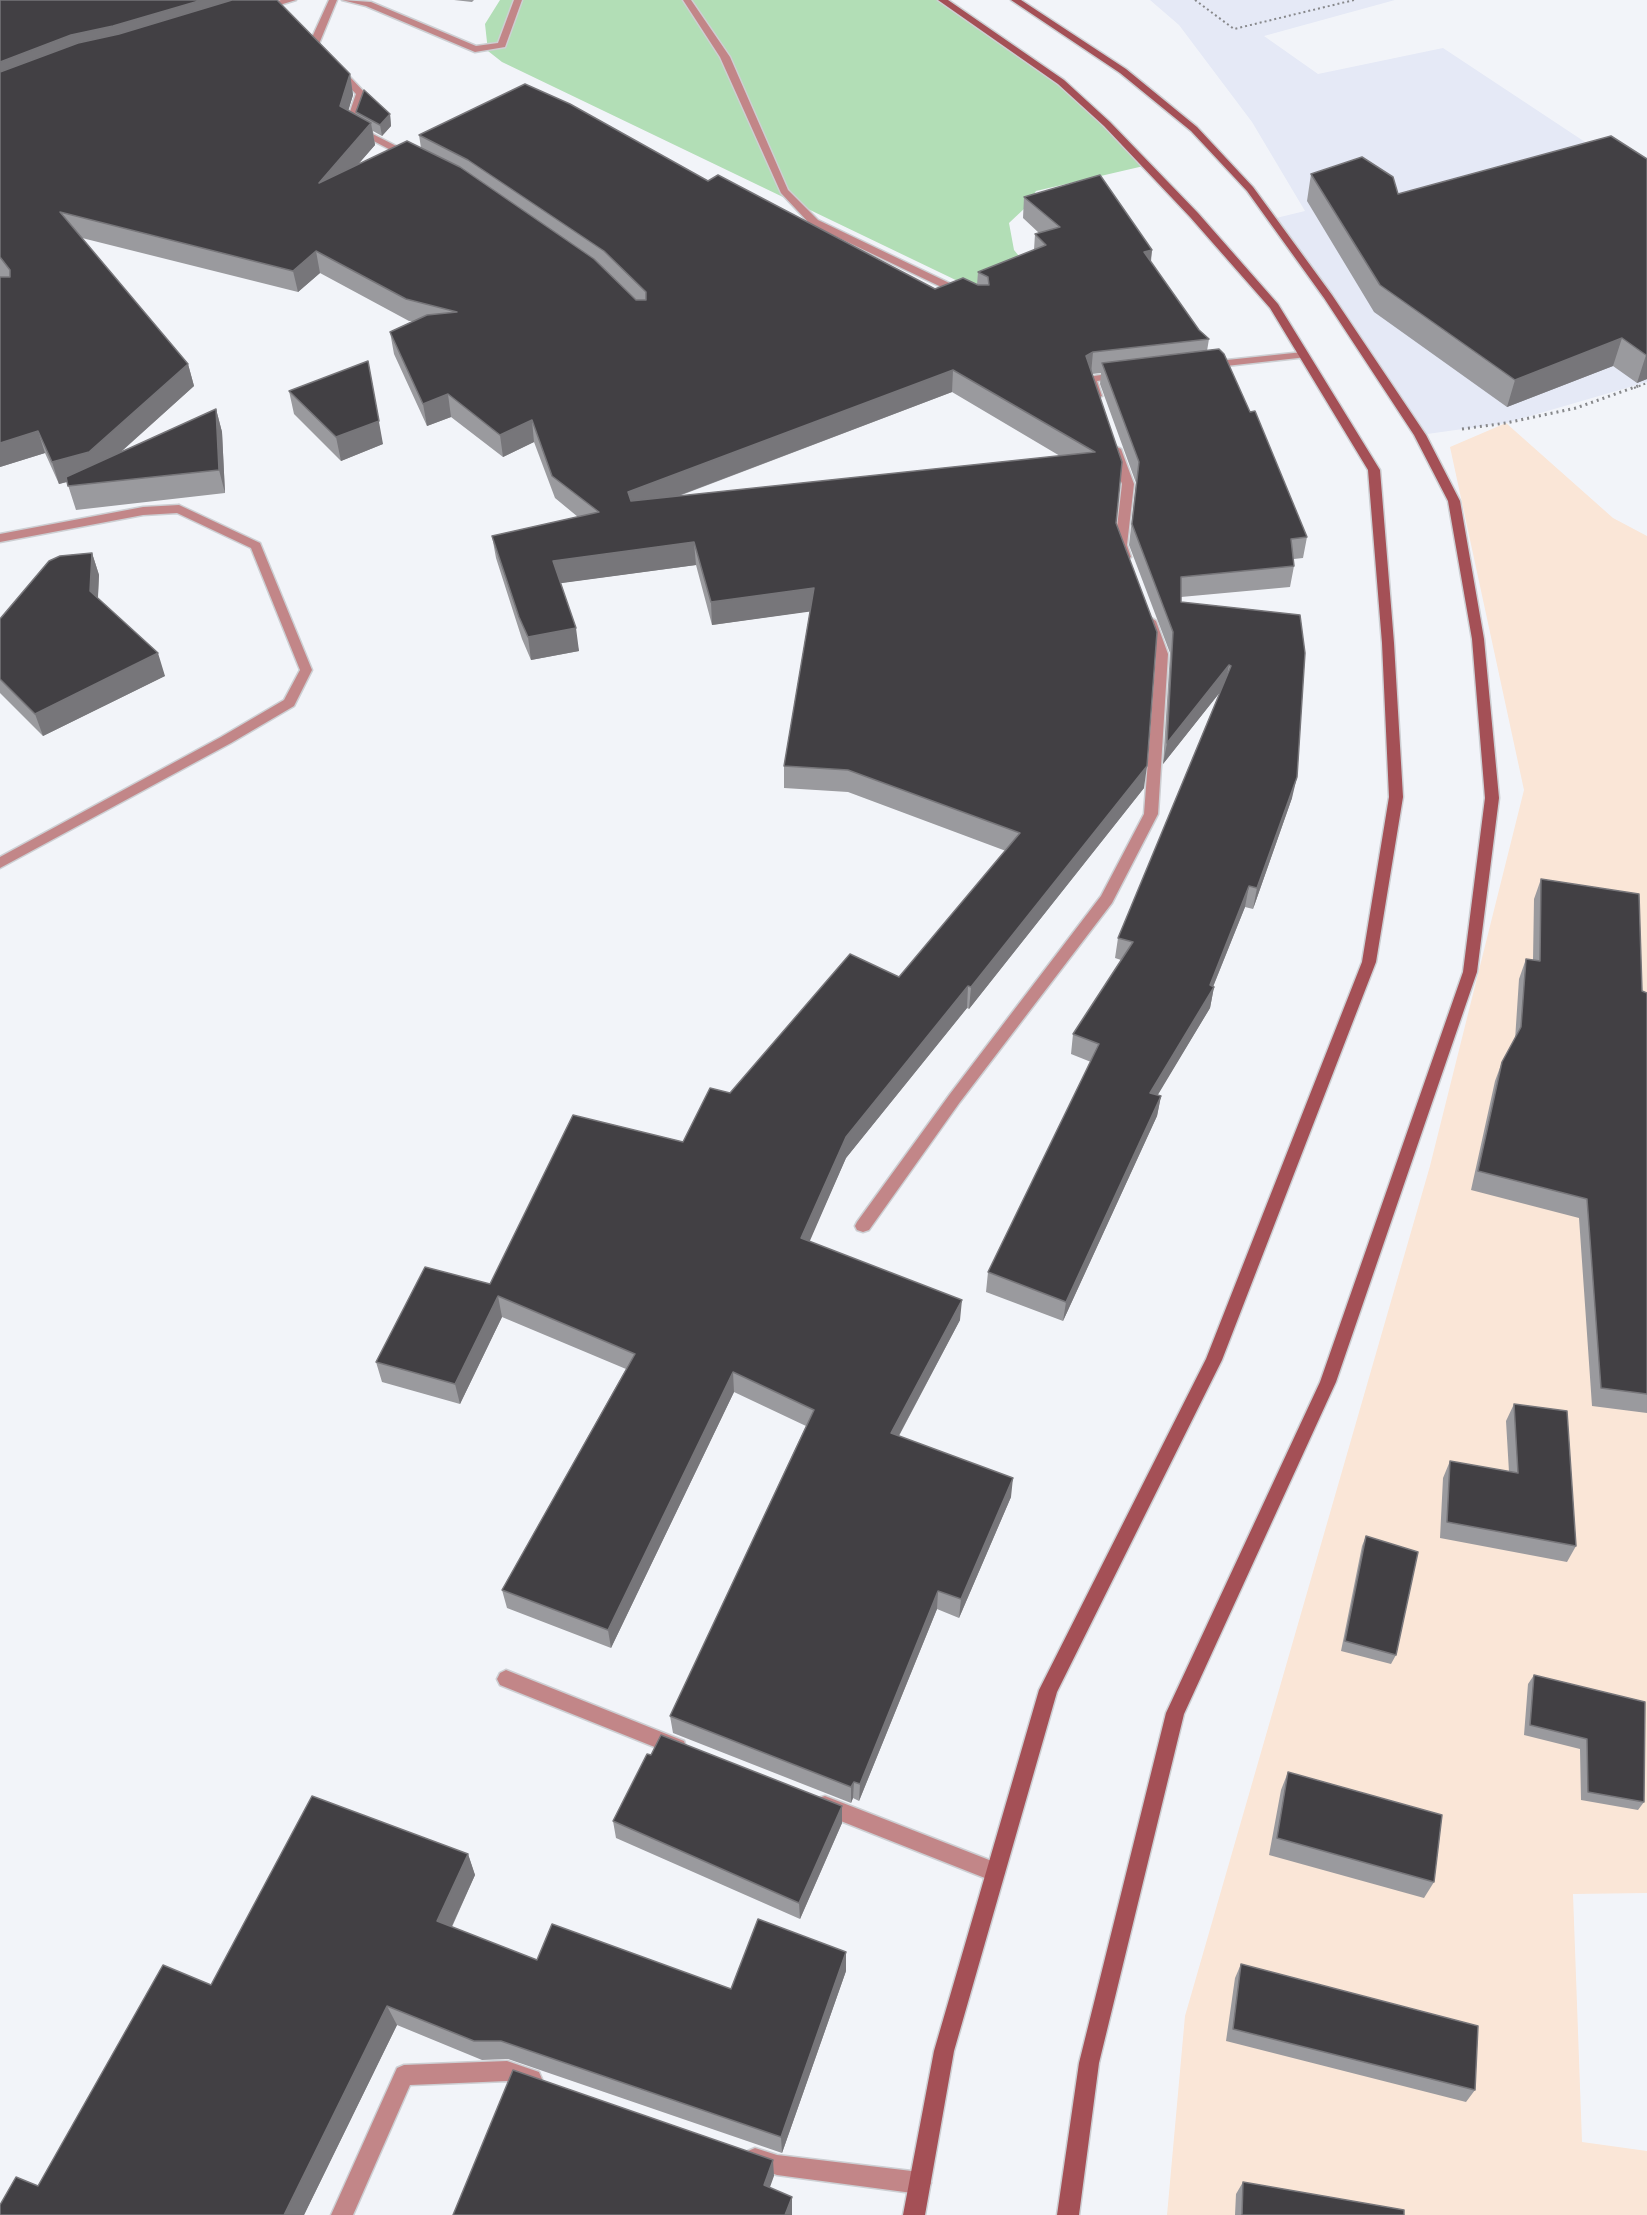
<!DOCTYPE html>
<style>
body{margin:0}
canvas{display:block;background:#f2f4f9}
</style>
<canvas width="1647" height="2215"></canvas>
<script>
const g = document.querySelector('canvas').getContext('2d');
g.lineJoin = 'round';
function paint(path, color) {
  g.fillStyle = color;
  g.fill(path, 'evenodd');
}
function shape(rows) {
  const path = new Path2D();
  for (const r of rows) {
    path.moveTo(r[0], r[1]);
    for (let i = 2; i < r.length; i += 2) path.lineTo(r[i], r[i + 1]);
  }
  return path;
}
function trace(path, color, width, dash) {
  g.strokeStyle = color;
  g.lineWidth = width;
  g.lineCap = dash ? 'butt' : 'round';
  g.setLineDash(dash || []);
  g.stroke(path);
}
paint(shape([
 [1150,0,1395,0,1264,36,1318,74,1443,48,1647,183,1647,382,1506,423,1420,435,1272,219,1305,211,1252,122,1179,25]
]), '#e5e9f6');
paint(shape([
 [1506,423,1613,518,1647,536,1647,1893,1573,1894,1582,2142,1647,2151,1647,2215,1167,2215,1185,2016,1430,1166,1524,790,1450,447]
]), '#fae6d7');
paint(shape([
 [500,0,942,0,1061,82,1148,165,1036,191,1026,207,1009,223,1014,250,1041,283,1009,301,964,284,502,62,488,51,485,24]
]), '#b2deb6');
const minor = shape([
 [281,0,296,0,260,11,256,8,281,0],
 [329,0,337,0,319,44,366,94,355,125,412,154,412,158,406,158,345,126,356,94,309,44,329,0],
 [342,0,371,2,476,46,498,43,514,0,522,0,505,47,475,52,366,6,342,0],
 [683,0,691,0,730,57,788,190,818,220,966,291,966,295,958,295,810,224,781,193,720,57,683,0],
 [1303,352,1307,353,1307,357,1208,368,1203,365,1208,362,1303,352],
 [1121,372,1126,375,1125,377,1097,381,1102,396,1096,399,1092,398,1086,379,1087,377,1121,372],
 [1115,446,1121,449,1134,484,1127,545,1131,557,1125,561,1119,557,1115,545,1122,484,1109,449,1115,446],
 [179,505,260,543,312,670,294,706,231,743,0,868,0,857,221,737,284,700,300,670,251,548,177,513,143,515,0,542,0,534,143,507,179,505],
 [1150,617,1156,621,1168,654,1158,814,1112,903,960,1102,869,1230,863,1232,857,1230,855,1226,857,1222,950,1094,1101,896,1144,814,1156,654,1144,621,1150,617],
 [506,1670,684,1741,686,1747,684,1753,677,1756,500,1685,497,1679,500,1673,506,1670],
 [825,1796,1002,1865,1005,1872,1002,1879,995,1882,818,1812,816,1805,818,1798,825,1796],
 [507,2061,539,2072,542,2079,539,2086,532,2089,507,2081,410,2085,353,2215,331,2215,397,2068,404,2065,507,2061],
 [755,2148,777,2155,920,2172,927,2176,931,2183,927,2190,920,2194,777,2175,748,2165,745,2158,748,2151,755,2148]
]);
const secondary = shape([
 [938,0,948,0,1064,80,1110,122,1198,213,1278,304,1380,470,1394,643,1403,797,1376,962,1222,1360,1057,1692,954,2051,925,2215,903,2215,934,2051,1039,1690,1206,1359,1362,962,1389,797,1382,643,1368,470,1270,308,1190,217,1104,126,1058,84,938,0],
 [1011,0,1021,0,1126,69,1197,127,1253,187,1332,295,1426,435,1460,501,1484,639,1499,798,1477,972,1336,1382,1184,1714,1099,2063,1079,2215,1057,2215,1079,2063,1166,1713,1320,1382,1463,972,1485,798,1472,639,1448,501,1414,435,1324,298,1247,191,1191,131,1120,73,1011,0]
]);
trace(minor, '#cdcfd3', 3);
trace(secondary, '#cdcfd3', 3);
trace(shape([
 [1195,0,1234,29,1354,0],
 [1634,388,1647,383]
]), '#87888b', 2, [2, 3]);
trace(shape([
 [1462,429,1506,423,1576,408,1638,386]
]), '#87888b', 3, [2, 4]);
paint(minor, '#c28688');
paint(secondary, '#a45056');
paint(shape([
 [0,0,350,74,353,95,348,111,356,115,356,112,390,114,391,126,382,136,373,131,375,145,358,164,421,148,419,135,708,181,935,289,977,285,978,272,1034,250,1035,234,1039,233,1023,218,1024,197,1152,250,1151,262,1199,330,1209,339,1207,351,1307,537,1303,558,1294,559,1294,566,1290,587,1181,597,1181,602,1300,615,1292,798,1253,909,1245,907,1213,987,1214,987,1210,1008,1157,1095,1161,1096,1157,1116,1063,1321,986,1292,988,1272,1091,1062,1071,1054,1073,1034,1121,960,1115,958,1118,938,1220,692,1163,764,1170,653,1129,545,1136,483,1100,384,1101,373,1092,374,1116,523,1144,788,969,1009,967,1008,846,1158,809,1241,960,1320,899,1436,1011,1497,959,1618,937,1609,859,1801,853,1798,851,1803,673,1733,670,1716,806,1426,734,1392,611,1648,507,1608,502,1590,626,1369,502,1317,460,1404,382,1382,376,1362,490,1284,683,1142,730,1093,899,977,1006,851,848,792,784,788,784,766,810,611,712,625,696,565,560,583,579,651,531,660,522,639,496,558,492,536,578,517,555,498,534,442,503,457,451,417,427,426,394,354,390,332,413,321,409,321,320,273,298,292,82,238,188,364,194,386,121,452,216,409,222,432,225,493,76,510,67,482,59,484,45,453,0,467],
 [952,392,1060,456,679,496],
 [454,0,474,0,472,2],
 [1647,159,1647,379,1637,383,1613,366,1507,407,1374,312,1307,201,1311,174,1398,194],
 [289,391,383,444,341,461,294,414],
 [92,553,99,575,98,598,165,676,43,736,0,693,0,619],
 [1541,879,1642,991,1647,993,1647,1413,1592,1406,1579,1218,1471,1190,1495,1081,1502,1062,1515,1040,1519,979,1526,959,1533,960,1534,899],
 [1514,1404,1576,1546,1567,1562,1440,1538,1443,1478,1450,1461,1509,1472,1506,1421],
 [1366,1536,1396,1655,1391,1664,1341,1651,1362,1546],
 [1534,1675,1644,1802,1638,1810,1581,1800,1580,1749,1524,1735,1528,1684],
 [651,1755,842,1806,842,1823,800,1919,616,1838,613,1821],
 [1288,1772,1434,1882,1424,1898,1269,1855,1281,1790],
 [468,1854,475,1875,452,1927,537,1960,731,1989,846,1971,782,2153,508,2059,482,2060,397,2025,304,2215,0,2215,38,2186,211,1985],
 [1241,1964,1475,2090,1466,2102,1226,2041,1235,1978],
 [1243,2182,1404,2215,1235,2215,1236,2194]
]), '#9a9a9e');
paint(shape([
 [202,0,263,0,0,86,0,62,71,35],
 [350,74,353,95,343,128,340,106],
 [390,114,391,126,382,136,380,125],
 [371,123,375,145,323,205,319,183],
 [1152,250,1149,272,1144,252],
 [316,251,320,273,298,292,293,271],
 [1622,338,1613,366,1507,407,1515,380],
 [1093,352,1091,374,1086,356],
 [1646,355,1647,355,1647,379,1637,383],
 [368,361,383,444,341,461,336,437],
 [188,364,194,386,96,474,59,484,52,462],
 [953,370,952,392,630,514,628,492],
 [448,394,451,417,427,426,423,404],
 [216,409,222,432,225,493,219,470],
 [532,420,534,442,503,457,500,435],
 [38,431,45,453,0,467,0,443],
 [694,542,696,565,555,584,553,561],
 [92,553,99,575,97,613,90,591],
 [814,588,814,611,712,625,711,602],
 [576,628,579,651,531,660,528,637],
 [158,653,165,676,43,736,35,714],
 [1229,665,1225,686,1163,764,1167,743],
 [1147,766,1144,788,969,1009,971,987],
 [1297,777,1292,798,1253,909,1257,888],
 [1249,886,1245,907,1210,994,1214,987,1210,1008,1147,1113,1150,1093,1210,985],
 [968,986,967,1008,846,1158,802,1259,801,1238,846,1137],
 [1161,1096,1157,1116,1063,1321,1066,1302],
 [498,1296,502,1317,460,1404,455,1384],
 [962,1300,960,1320,890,1452,891,1433],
 [733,1372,734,1392,611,1648,608,1630],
 [1013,1478,1011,1497,959,1618,961,1599],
 [938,1591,937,1609,859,1801,860,1784],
 [854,1782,853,1798,851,1803,851,1787],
 [842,1806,842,1823,800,1919,799,1903],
 [468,1854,475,1875,445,1941,437,1921],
 [846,1952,846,1971,782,2153,781,2137],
 [387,2006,397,2025,304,2215,284,2215],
 [773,2160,774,2176,765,2201,764,2185],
 [792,2197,792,2215,785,2215]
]), '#77767a');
const building = shape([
 [0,0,202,0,113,26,71,35,0,62,0,0],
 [232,0,277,0,350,74,340,106,371,123,319,183,407,141,460,167,594,259,636,300,646,300,646,292,604,251,468,160,419,135,525,84,570,104,708,181,718,175,935,289,963,278,978,285,989,285,988,277,978,272,1046,245,1035,234,1060,227,1024,197,1100,175,1152,250,1144,252,1199,330,1209,339,1093,352,1086,356,1122,462,1116,523,1157,632,1147,766,971,987,968,986,846,1137,801,1238,962,1300,891,1433,1013,1478,961,1599,938,1591,860,1784,854,1782,851,1787,670,1716,814,1410,733,1372,608,1630,502,1590,635,1354,498,1296,455,1384,376,1362,425,1267,490,1284,573,1115,683,1142,710,1088,730,1093,850,954,899,977,1020,833,848,770,784,766,814,588,711,602,694,542,553,561,576,628,528,637,519,617,492,536,599,512,552,476,532,420,500,435,448,394,423,404,390,332,427,315,457,312,406,299,316,251,293,271,60,212,188,364,89,452,52,462,38,431,0,443,0,277,10,277,10,270,0,257,0,72,78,43,119,34,232,0],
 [953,370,1095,452,631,501,628,492,953,370],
 [364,90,390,114,380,125,356,112,364,90],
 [1611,136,1647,159,1647,355,1646,355,1622,338,1515,380,1380,285,1311,174,1362,157,1393,177,1398,194,1611,136],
 [1219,349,1224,354,1250,412,1255,411,1307,537,1291,539,1294,566,1181,577,1181,602,1300,615,1305,653,1297,777,1257,888,1249,886,1210,985,1214,987,1150,1093,1161,1096,1066,1302,988,1272,1099,1044,1073,1034,1133,942,1118,938,1231,666,1229,665,1167,743,1173,632,1132,524,1139,462,1102,363,1219,349],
 [368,361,379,421,336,437,289,391,368,361],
 [216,409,219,470,68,486,66,477,216,409],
 [92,553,90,591,158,653,35,714,0,679,0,619,49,561,60,556,92,553],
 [1541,879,1639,894,1642,991,1647,993,1647,1394,1601,1388,1587,1199,1478,1171,1502,1062,1521,1027,1526,959,1540,961,1541,879],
 [1514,1404,1567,1411,1576,1546,1447,1522,1450,1461,1518,1473,1514,1404],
 [1366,1536,1418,1552,1396,1655,1345,1641,1366,1536],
 [1534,1675,1645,1702,1644,1802,1588,1792,1587,1739,1530,1725,1534,1675],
 [661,1735,842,1806,799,1903,613,1821,647,1754,651,1755,661,1735],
 [1288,1772,1442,1815,1434,1882,1277,1838,1288,1772],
 [312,1796,468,1854,437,1921,537,1960,552,1924,731,1989,758,1919,846,1952,781,2137,501,2041,474,2041,387,2006,284,2215,0,2215,0,2205,16,2177,38,2186,163,1965,211,1985,312,1796],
 [1241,1964,1478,2026,1475,2090,1233,2029,1241,1964],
 [513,2070,773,2160,764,2185,792,2197,785,2215,453,2215,513,2070],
 [1243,2182,1404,2210,1404,2215,1242,2215,1243,2182]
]);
paint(building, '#424044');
trace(building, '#77767a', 1.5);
</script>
